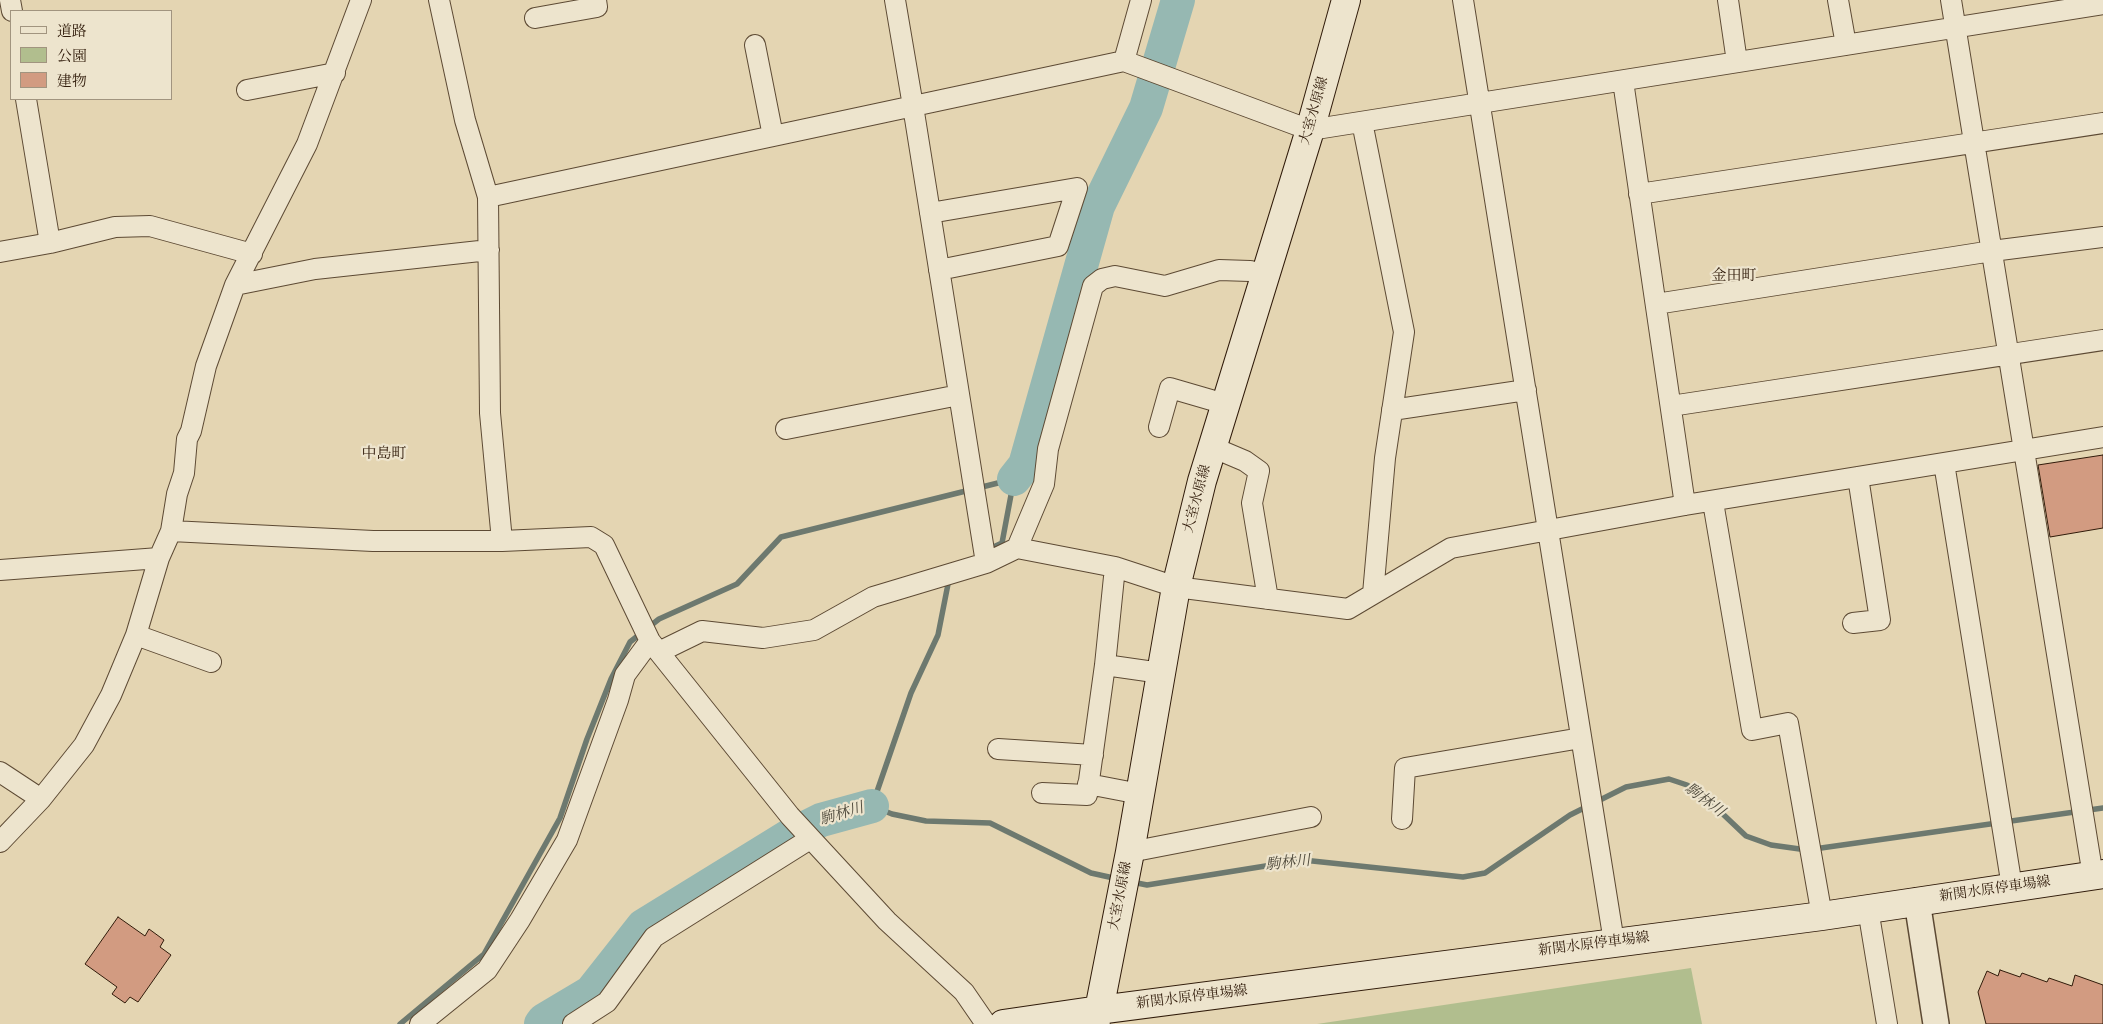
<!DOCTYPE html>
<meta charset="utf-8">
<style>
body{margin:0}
#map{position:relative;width:2103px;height:1024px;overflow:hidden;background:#e4d5b2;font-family:"IM FELL English","Noto Serif JP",serif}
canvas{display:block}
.legend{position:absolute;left:10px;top:10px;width:162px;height:90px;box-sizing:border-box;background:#ede4cd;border:1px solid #a1947f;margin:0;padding:6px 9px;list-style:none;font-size:15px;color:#301b0a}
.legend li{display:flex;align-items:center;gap:10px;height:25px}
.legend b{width:25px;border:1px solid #a1947f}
</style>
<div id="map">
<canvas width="2103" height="1024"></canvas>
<ul class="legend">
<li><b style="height:6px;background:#ede4cd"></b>道路</li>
<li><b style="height:14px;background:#b1be8e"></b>公園</li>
<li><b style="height:14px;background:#d29b81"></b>建物</li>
</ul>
</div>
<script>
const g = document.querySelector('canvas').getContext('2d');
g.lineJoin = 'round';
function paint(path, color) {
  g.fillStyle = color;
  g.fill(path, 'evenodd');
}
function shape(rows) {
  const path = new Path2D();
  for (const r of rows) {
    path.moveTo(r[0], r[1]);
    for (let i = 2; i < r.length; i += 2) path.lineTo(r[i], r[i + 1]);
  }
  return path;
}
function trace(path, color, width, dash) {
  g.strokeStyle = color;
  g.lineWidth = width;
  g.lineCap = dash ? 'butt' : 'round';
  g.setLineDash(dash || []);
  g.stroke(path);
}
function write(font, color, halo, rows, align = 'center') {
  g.font = font + ' "IM FELL English","Noto Serif JP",serif';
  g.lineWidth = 4.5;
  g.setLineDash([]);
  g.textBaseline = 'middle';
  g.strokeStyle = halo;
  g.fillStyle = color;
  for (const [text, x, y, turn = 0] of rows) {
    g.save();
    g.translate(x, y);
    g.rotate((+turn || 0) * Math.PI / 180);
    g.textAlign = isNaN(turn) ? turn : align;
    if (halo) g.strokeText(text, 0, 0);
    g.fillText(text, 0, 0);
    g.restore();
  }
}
paint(shape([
 [1691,968,1702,1024,1317,1024]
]), '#b1be8e');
trace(shape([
 [949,579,938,635,911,693,872,806,892,814,926,821,990,823,1091,873,1118,879],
 [1132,882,1147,885,1303,860,1463,877,1485,873,1570,815,1626,787,1669,779,1687,785,1707,799,1746,836,1771,845,1807,850,2103,808],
 [400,1024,484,954,560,818,587,739,611,679,630,642,659,619,737,584,781,537,1014,479,1002,543,987,550]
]), '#6d796f', 5.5);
trace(shape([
 [1014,479,1025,465,1098,206,1146,108,1178,0],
 [541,1024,544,1020,591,992,643,926,789,836,821,820,872,806]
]), '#96b8b2', 34);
const building = shape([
 [2103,455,2103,528,2050,537,2038,465,2103,455],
 [118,917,145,936,149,929,164,940,160,947,171,955,138,1002,130,997,125,1003,112,994,117,987,85,964,118,917],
 [2000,970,2020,977,2022,973,2047,982,2049,978,2072,986,2075,975,2103,985,2103,1024,1986,1024,1978,992,1987,971,1998,976,2000,970]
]);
paint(building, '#d29b81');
trace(building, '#301b0a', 1);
const minor = shape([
 [10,0,12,11],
 [439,0,465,120,488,197,490,413,502,541],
 [895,0,913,106,986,563],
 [1463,0,1614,942],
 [1728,0,1737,62],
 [1838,0,1846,45],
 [1951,0,2093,876],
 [535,18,597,7,596,0],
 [755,45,773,136],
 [1124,61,1141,0],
 [1623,81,1685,505],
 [247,90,335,73],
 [26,99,50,243],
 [1362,122,1404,332,1385,458,1373,594],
 [1639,194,2103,123],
 [488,197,1124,61,1310,130,2103,4],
 [930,213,1077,188,1058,246,939,270],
 [0,252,50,243,115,227,150,226,252,254],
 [235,285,315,269,489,250],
 [1656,304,1992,251,2103,237],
 [1671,406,2103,340],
 [1392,410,1526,390],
 [1159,427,1170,388,1225,404],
 [786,429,959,395],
 [1212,447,1245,461,1259,471,1252,503,1268,599],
 [1944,463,2012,887],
 [1713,502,1752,730,1788,723,1822,916],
 [171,531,373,541,502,541,591,537,604,545,650,641,790,816,887,921,964,992,986,1024],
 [1017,548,1044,484,1048,449,1093,286,1102,279,1115,276,1165,286,1219,270,1250,271,1265,275],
 [0,570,159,558],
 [1853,623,1880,620,1858,477],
 [136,635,211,662],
 [659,652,702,631,763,638,814,630,873,597,986,563,1017,548,1115,567,1176,587,1348,609,1451,548,1685,505,2103,437],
 [1105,665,1161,673],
 [998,749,1093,755],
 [0,772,41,799],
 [1088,784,1140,794],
 [1042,793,1087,795,1105,665,1115,567],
 [1402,819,1405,768,1581,738],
 [0,842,41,799,84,745,111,695,136,635,159,558,171,531,177,494,184,473,187,439,191,431,206,366,235,285,307,144,361,0],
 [1130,852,1311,817],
 [1868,909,1887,1024],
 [420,1024,487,970,520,920,567,840,618,700,625,675,650,641],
 [573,1024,607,1002,654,937,810,839]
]);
const tertiary = shape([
 [1917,901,1936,1024]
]);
const secondary = shape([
 [1003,1024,1099,1010,1822,916,2103,874],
 [1095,1024,1099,1010,1130,852,1176,587,1202,481,1310,130,1346,0]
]);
trace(minor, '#5d4a34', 22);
trace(tertiary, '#5d4a34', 28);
trace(secondary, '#301b0a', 30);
trace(minor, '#ede4cd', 20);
trace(tertiary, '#ede4cd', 25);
trace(secondary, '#ede4cd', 28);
write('14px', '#301b0a', '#ede4cd', [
 ["大室水原線",1315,111,-74],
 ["大室水原線",1198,499,-75],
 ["新関水原停車場線",1995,890,-8],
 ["大室水原線",1121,896,-79],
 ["新関水原停車場線",1594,945,-7],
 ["新関水原停車場線",1192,998,-7]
]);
write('15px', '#301b0a', '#ede4cd', [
 ["金田町",1734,277],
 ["中島町",384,455]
]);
write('italic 15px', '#4f4a3c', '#ede4cd', [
 ["駒林川",1704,801,37],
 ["駒林川",842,815,-17],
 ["駒林川",1288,864,-6]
]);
</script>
